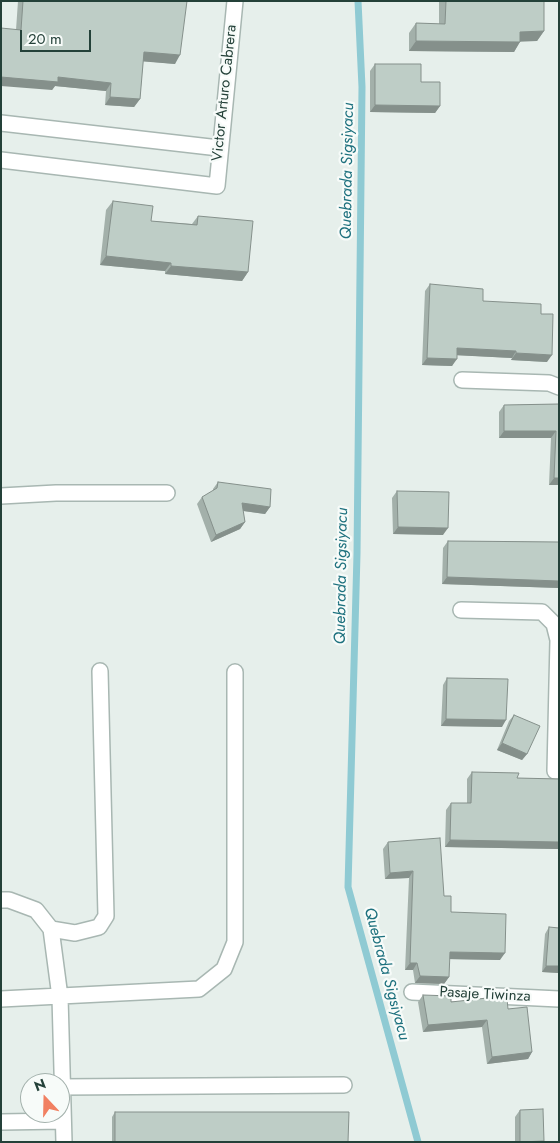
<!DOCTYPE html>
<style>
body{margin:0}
#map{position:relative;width:560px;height:1143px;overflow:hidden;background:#e6efeb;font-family:Jost,sans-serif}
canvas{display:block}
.frame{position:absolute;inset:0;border:2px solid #244139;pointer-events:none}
.north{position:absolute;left:20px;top:1073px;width:50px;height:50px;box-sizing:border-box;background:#f7fbf9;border:1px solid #a3b1ac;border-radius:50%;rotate:339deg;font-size:14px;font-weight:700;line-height:20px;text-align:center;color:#244139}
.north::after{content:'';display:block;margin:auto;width:18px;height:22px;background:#f18062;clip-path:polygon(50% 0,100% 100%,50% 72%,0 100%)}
.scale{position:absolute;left:20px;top:30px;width:71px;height:22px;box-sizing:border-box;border:2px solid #244139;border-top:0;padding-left:6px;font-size:15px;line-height:18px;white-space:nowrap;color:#244139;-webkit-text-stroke:4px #f7fbf9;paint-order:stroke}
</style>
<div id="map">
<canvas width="560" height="1143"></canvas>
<div class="frame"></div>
<div class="north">N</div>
<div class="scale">20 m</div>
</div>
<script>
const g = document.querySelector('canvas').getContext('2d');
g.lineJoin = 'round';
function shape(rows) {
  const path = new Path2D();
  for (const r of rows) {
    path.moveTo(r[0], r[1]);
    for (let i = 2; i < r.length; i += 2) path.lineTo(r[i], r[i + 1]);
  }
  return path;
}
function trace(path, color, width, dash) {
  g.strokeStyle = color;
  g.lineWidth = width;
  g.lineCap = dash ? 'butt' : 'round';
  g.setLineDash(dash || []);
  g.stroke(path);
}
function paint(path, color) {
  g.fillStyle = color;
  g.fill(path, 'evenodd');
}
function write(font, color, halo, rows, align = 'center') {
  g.font = font + ' Jost,sans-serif';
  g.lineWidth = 4.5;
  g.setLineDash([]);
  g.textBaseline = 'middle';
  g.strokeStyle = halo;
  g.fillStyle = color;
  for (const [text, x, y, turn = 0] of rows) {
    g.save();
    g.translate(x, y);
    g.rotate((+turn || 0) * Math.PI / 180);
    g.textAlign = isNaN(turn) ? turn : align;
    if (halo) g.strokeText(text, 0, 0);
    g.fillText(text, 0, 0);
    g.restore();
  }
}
trace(shape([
 [358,1,362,87,357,554,348,887,418,1142]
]), '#8fcad3', 7);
const minor = shape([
 [1,123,219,148],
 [1,160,217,186,235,1],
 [462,380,549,383,559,387],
 [1,496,56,493,167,493],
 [461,610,542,612,554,624,558,640,555,771,559,771],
 [1,900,9,900,36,910,51,929,60,997,64,1142],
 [51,929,75,933,99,927,106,916,100,671],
 [412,992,559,999],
 [1,999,199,989,224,969,235,942,235,672],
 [62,1087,344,1085],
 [1,1122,63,1121]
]);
trace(minor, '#a8b7b2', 18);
trace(minor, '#fff', 15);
paint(shape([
 [18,1,187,1,175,64,143,61,140,99,134,107,105,105,106,91,55,86,52,90,16,30],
 [439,1,544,1,544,31,537,41,520,41,514,52,409,51,409,33,416,23,439,24],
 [375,64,421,82,440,106,435,113,370,112,370,71],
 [113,201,151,221,192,224,198,216,248,272,242,281,165,274,165,271,100,265,106,210],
 [430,284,483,301,541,314,547,362,511,360,512,358,457,355,452,366,422,365,425,291],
 [559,404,559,485,549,485,551,438,499,438,499,412,504,405],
 [218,482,270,507,265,514,243,511,245,522,240,529,211,542,197,504,202,497,213,491,213,489],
 [397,491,443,535,393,534,392,498],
 [448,541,559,542,559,588,442,584,443,548],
 [447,678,502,727,441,726,443,685],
 [514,715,527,754,522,760,497,750,509,721],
 [472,772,517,778,559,779,559,848,558,849,445,847,446,810,451,803,467,803,467,779],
 [388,842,444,896,451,912,500,960,449,959,449,977,444,984,415,983,413,970,405,970,409,878,385,879,383,849],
 [549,927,559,973,542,972,545,934],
 [423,995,451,1002,508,1009,532,1052,528,1059,487,1064,482,1027,423,1032,418,1002],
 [520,1110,543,1142,515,1142,515,1117],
 [115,1112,348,1142,112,1142,112,1117]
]), '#a3b0aa');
paint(shape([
 [544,31,537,41,513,42,520,32],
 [416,41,520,42,514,52,409,51],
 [144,52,180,55,175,64,138,61],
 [1,77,58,77,111,83,106,91,55,86,52,90,1,86],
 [110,97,140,99,134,107,105,105],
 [375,105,440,106,435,113,370,112],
 [106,256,171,263,165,271,100,265],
 [171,266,248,272,242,281,165,274],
 [457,348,516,351,512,358,452,355],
 [516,353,552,355,547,362,511,360],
 [427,358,457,359,452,366,422,365],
 [504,431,556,431,551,438,499,438],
 [554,478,559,478,559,485,549,485],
 [242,503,270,507,265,514,237,510],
 [245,522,240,529,211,542,216,535],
 [398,527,448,528,443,535,393,534],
 [447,577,559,581,559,588,442,584],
 [446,719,506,720,502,727,441,726],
 [502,743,527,754,522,760,497,750],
 [450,840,559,842,559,848,558,849,445,847],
 [413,871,409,878,385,879,390,873],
 [450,952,505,953,500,960,445,959],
 [410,963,417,963,413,970,405,970],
 [546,966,559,966,559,973,542,972],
 [420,976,449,977,444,984,415,983],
 [487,1020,482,1027,423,1032,428,1025],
 [532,1052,528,1059,487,1064,492,1057]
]), '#85908b');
const building = shape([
 [23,1,187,1,180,55,144,52,140,99,110,97,111,83,58,77,58,82,1,77,1,28,21,30,23,1],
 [446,1,544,1,544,31,520,32,520,42,416,41,416,23,445,24,446,1],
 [375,64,421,64,421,82,440,82,440,106,375,105,375,64],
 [113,201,153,206,151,221,197,225,198,216,253,221,248,272,171,266,171,263,106,256,113,201],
 [430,284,483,289,483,301,541,304,541,314,553,314,552,355,516,353,516,351,457,348,457,359,427,358,430,284],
 [559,404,559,478,554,478,556,431,504,431,504,405,559,404],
 [218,482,271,489,270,507,242,503,245,522,216,535,202,497,217,488,218,482],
 [397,491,449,492,448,528,398,527,397,491],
 [448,541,559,542,559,581,447,577,448,541],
 [447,678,508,679,506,720,446,719,447,678],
 [514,715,540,726,527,754,502,743,514,715],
 [472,772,519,773,517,778,559,779,559,842,450,840,451,803,471,803,472,772],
 [440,838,444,896,451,896,451,912,506,914,505,953,450,952,449,977,420,976,417,963,410,963,413,871,390,873,388,842,440,838],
 [549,927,559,928,559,966,546,966,549,927],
 [423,995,451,996,451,1002,487,998,507,999,508,1009,527,1007,532,1052,492,1057,487,1020,428,1025,423,995],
 [543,1109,544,1141,520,1142,520,1110,543,1109],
 [115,1112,349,1112,348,1142,115,1142,115,1112]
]);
paint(building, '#becdc6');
trace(building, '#85908b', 1);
write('15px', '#244139', '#f7fbf9', [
 ["Victor Arturo Cabrera",225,93,-84],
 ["Pasaje Tiwinza",485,995,3]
]);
write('italic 16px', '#1e717e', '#f7fbf9', [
 ["Quebrada Sigsiyacu",348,171,-89],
 ["Quebrada Sigsiyacu",342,576,-89],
 ["Quebrada Sigsiyacu",386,974,75]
]);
</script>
